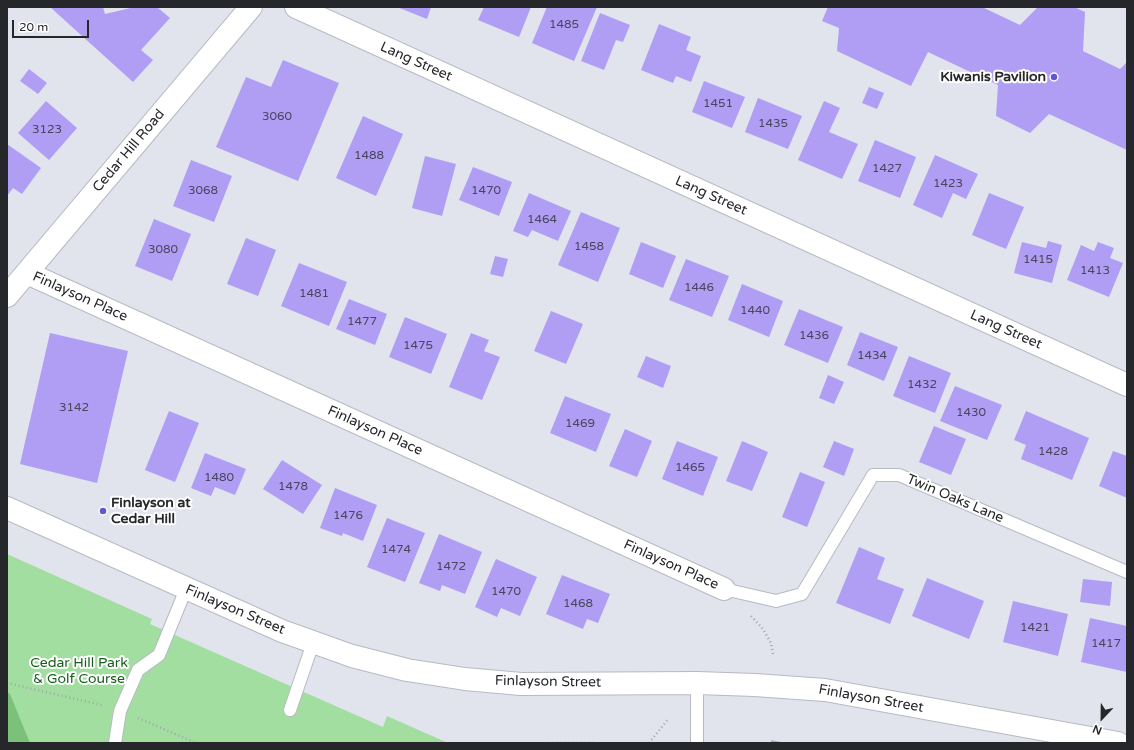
<!DOCTYPE html>
<style>
body{margin:0}
#map{position:relative;width:1134px;height:750px;overflow:hidden;background:#e1e3ed;font-family:"Varela Round",sans-serif}
canvas{display:block}
.frame{position:absolute;inset:0;border:8px solid #26272b;pointer-events:none}
.north{position:absolute;left:1082px;top:698px;width:40px;height:40px;-webkit-text-stroke:3px #fff;paint-order:stroke;rotate:202deg;font-size:11px;font-weight:700;line-height:16px;text-align:center;color:#26272b}
.north::after{content:'';display:block;margin:auto;width:14px;height:18px;background:#26272b;clip-path:polygon(50% 0,100% 100%,50% 72%,0 100%)}
.scale{position:absolute;left:12px;top:20px;width:77px;height:18px;box-sizing:border-box;border:2px solid #26272b;border-top:0;padding-left:5px;font-size:12px;line-height:14px;white-space:nowrap;color:#26272b;-webkit-text-stroke:3px #fff;paint-order:stroke}
</style>
<div id="map">
<canvas width="1134" height="750"></canvas>
<div class="frame"></div>
<div class="north">N</div>
<div class="scale">20 m</div>
</div>
<script>
const g = document.querySelector('canvas').getContext('2d');
g.lineJoin = 'round';
function paint(path, color) {
  g.fillStyle = color;
  g.fill(path, 'evenodd');
}
function shape(rows) {
  const path = new Path2D();
  for (const r of rows) {
    path.moveTo(r[0], r[1]);
    for (let i = 2; i < r.length; i += 2) path.lineTo(r[i], r[i + 1]);
  }
  return path;
}
function trace(path, color, width, dash) {
  g.strokeStyle = color;
  g.lineWidth = width;
  g.lineCap = dash ? 'butt' : 'round';
  g.setLineDash(dash || []);
  g.stroke(path);
}
function write(font, color, halo, rows, align = 'center') {
  g.font = font + ' "Varela Round",sans-serif';
  g.lineWidth = 4;
  g.setLineDash([]);
  g.textBaseline = 'middle';
  g.strokeStyle = halo;
  g.fillStyle = color;
  for (const [text, x, y, turn = 0] of rows) {
    g.save();
    g.translate(x, y);
    g.rotate((+turn || 0) * Math.PI / 180);
    g.textAlign = isNaN(turn) ? turn : align;
    if (halo) g.strokeText(text, 0, 0);
    g.fillText(text, 0, 0);
    g.restore();
  }
}
paint(shape([
 [7,554,152,619,150,624,383,727,387,716,448,743,7,743]
]), '#a3dea1');
paint(shape([
 [7,692,10,694,30,743,7,743]
]), '#7bc179');
paint(shape([
 [50,7,103,7,105,14,135,7,157,7,170,18,141,50,153,60,133,82],
 [397,7,431,7,427,19],
 [484,7,531,7,519,37,478,20],
 [547,7,597,7,574,61,532,43],
 [828,7,982,7,1020,25,1038,7,1074,7,1085,12,1083,51,1120,69,1127,62,1127,150,1049,114,1030,133,996,116,998,85,928,52,911,86,837,51,839,28,822,21],
 [600,13,630,25,623,42,616,40,604,70,581,61],
 [659,24,691,37,686,50,701,56,691,82,676,76,673,83,641,70],
 [283,60,339,83,298,181,216,147,246,77,271,87],
 [29,69,47,83,38,94,20,81],
 [704,81,745,97,732,128,692,112],
 [869,87,884,93,877,109,862,103],
 [758,98,802,116,788,149,745,132],
 [46,101,77,128,49,160,18,133],
 [824,101,840,108,829,132,858,144,842,179,798,160],
 [363,116,403,134,376,196,336,178],
 [875,140,916,157,900,198,858,181],
 [7,144,41,168,22,194,13,188,7,196],
 [935,155,978,174,966,199,953,193,942,218,913,205],
 [425,156,456,164,442,216,412,208],
 [191,160,232,176,214,222,173,206],
 [473,167,512,182,499,216,459,200],
 [529,193,571,211,558,241,532,230,528,237,513,231],
 [989,193,1024,207,1006,249,972,235],
 [581,212,620,228,598,282,558,265],
 [154,219,191,234,172,281,135,266],
 [246,238,276,250,258,296,227,284],
 [1048,241,1062,245,1052,283,1014,273,1022,242,1046,248],
 [641,242,676,256,663,288,629,274],
 [1098,242,1114,248,1110,258,1123,263,1109,297,1067,280,1081,245,1094,251],
 [495,256,508,259,503,277,490,274],
 [686,259,729,276,712,317,669,300],
 [299,263,347,282,329,326,281,306],
 [742,284,783,301,769,337,728,320],
 [349,299,387,314,375,345,336,329],
 [799,309,843,327,828,363,784,345],
 [551,311,583,324,566,364,534,351],
 [405,317,447,334,431,374,389,357],
 [860,332,898,347,884,381,847,365],
 [50,333,128,351,97,483,20,464],
 [471,333,489,340,484,351,500,357,482,400,449,387],
 [646,356,671,366,663,388,637,377],
 [909,356,951,373,935,413,893,396],
 [828,375,844,382,834,404,819,398],
 [955,386,1002,405,987,440,940,421],
 [565,396,611,414,596,452,550,433],
 [169,411,199,423,175,482,145,470],
 [1026,411,1089,438,1072,480,1021,459,1026,445,1014,440],
 [934,426,966,439,951,475,919,462],
 [625,429,652,441,637,477,609,466],
 [677,441,718,457,703,496,662,479],
 [742,441,768,452,752,491,726,481],
 [834,441,854,449,844,476,823,467],
 [1113,451,1127,456,1127,498,1099,486],
 [205,453,246,469,235,495,215,487,211,496,191,488],
 [282,460,322,485,303,514,263,489],
 [800,472,825,482,807,527,782,517],
 [335,488,377,505,363,541,343,533,342,536,320,528],
 [387,518,425,533,405,582,367,567],
 [439,534,482,552,465,594,442,585,440,591,419,583],
 [859,547,885,558,877,579,904,589,890,624,836,603],
 [496,559,537,577,520,616,501,608,497,617,475,607],
 [562,575,610,594,598,623,587,619,583,629,546,614],
 [927,578,984,601,969,639,912,616],
 [1083,579,1112,582,1110,606,1080,602],
 [1013,601,1068,614,1058,656,1003,642],
 [1090,618,1127,626,1127,672,1081,662],
 [771,740,781,742,781,743,771,743]
]), '#b09ef5');
const service = shape([
 [724,589,776,601,802,594,873,475,899,475,1127,572],
 [697,683,697,743],
 [290,710,313,643],
 [115,743,120,711,138,670,159,655,186,589]
]);
const minor = shape([
 [296,7,1127,385],
 [27,273,724,589]
]);
const tertiary = shape([
 [7,296,251,7],
 [7,508,282,631,352,656,407,670,465,679,521,684,697,683,755,685,825,690,1118,743]
]);
trace(service, '#b8bac3', 14);
trace(minor, '#b8bac3', 24);
trace(tertiary, '#b8bac3', 24);
trace(shape([
 [751,616,763,629,771,643,773,654],
 [7,683,102,705],
 [138,718,196,743],
 [548,743,593,743],
 [649,743,669,718]
]), '#a3a5ad', 2.5, [1, 3]);
trace(service, '#fff', 12);
trace(minor, '#fff', 22);
trace(tertiary, '#fff', 22);
for (const [x, y, r, color] of [
 [1054,77,4,"#5f58d1"],
 [103,511,4,"#5f58d1"]
]) {
  const dot = new Path2D();
  dot.arc(x, y, r, 0, 2 * Math.PI);
  g.fillStyle = color;
  g.fill(dot);
  trace(dot, '#fff', 1.5);
}
write('12px', '#48455e', null, [
 ["1485",564,25],
 ["1451",718,104],
 ["3060",277,117],
 ["1435",773,124],
 ["3123",47,130],
 ["1488",369,156],
 ["1427",887,169],
 ["1423",948,184],
 ["3068",203,191],
 ["1470",486,191],
 ["1464",542,220],
 ["1458",589,247],
 ["3080",163,250],
 ["1415",1038,260],
 ["1413",1095,271],
 ["1446",699,288],
 ["1481",314,294],
 ["1440",755,311],
 ["1477",362,322],
 ["1436",814,336],
 ["1475",418,346],
 ["1434",872,356],
 ["1432",922,385],
 ["3142",74,408],
 ["1430",971,413],
 ["1469",580,424],
 ["1428",1053,452],
 ["1465",690,468],
 ["1480",219,478],
 ["1478",293,487],
 ["1476",348,516],
 ["1474",396,550],
 ["1472",451,567],
 ["1470",506,592],
 ["1468",578,604],
 ["1421",1035,628],
 ["1417",1106,644]
]);
write('14px', '#26272b', '#fff', [
 ["Lang Street",416,62,24],
 ["Cedar Hill Road",129,151,-50],
 ["Lang Street",711,196,24],
 ["Finlayson Place",80,297,24],
 ["Lang Street",1006,330,24],
 ["Finlayson Place",375,431,24],
 ["Twin Oaks Lane",955,499,23],
 ["Finlayson Place",671,565,24],
 ["Finlayson Street",235,610,23],
 ["Finlayson Street",548,682,1],
 ["Finlayson Street",871,699,10]
]);
write('bold 14px', '#26272b', '#fff', [
 ["Kiwanis Pavilion",1046,77],
 ["Finlayson at",111,503,"left"],
 ["Cedar Hill",111,519,"left"]
], 'right');
write('14px', '#165f1a', '#fff', [
 ["Cedar Hill Park",79,663],
 ["& Golf Course",79,679]
]);
</script>
